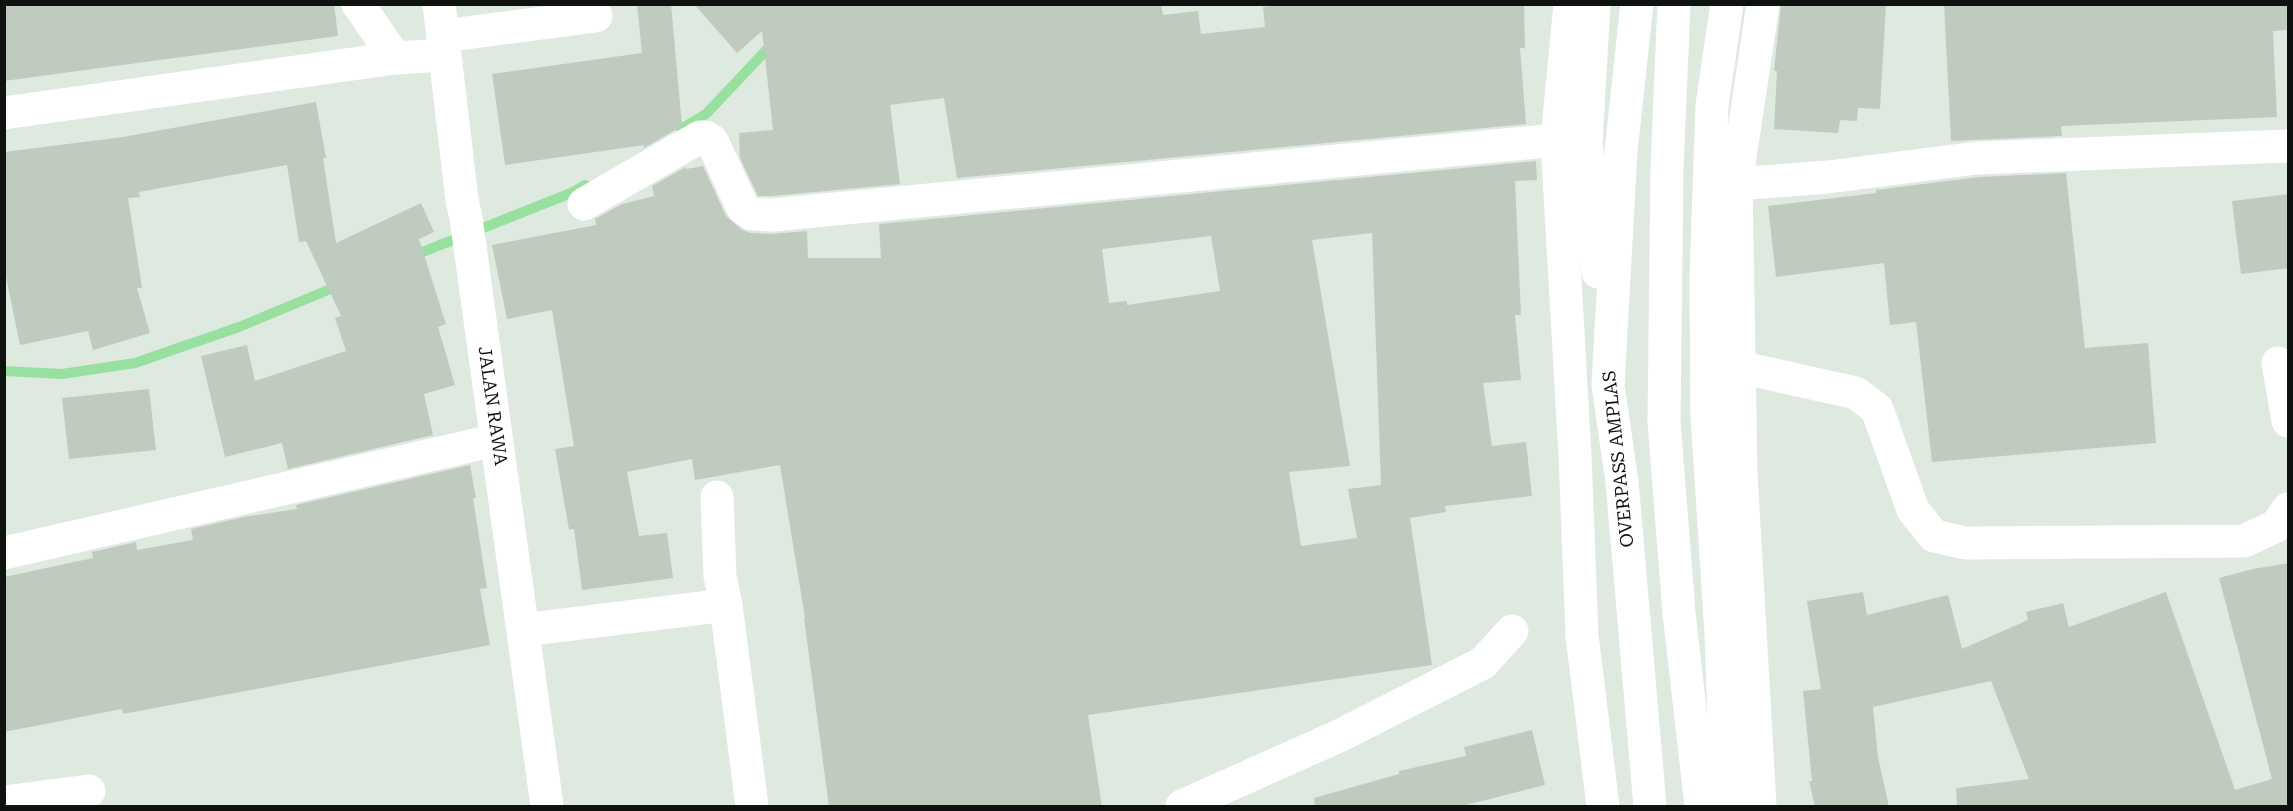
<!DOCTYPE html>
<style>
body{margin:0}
#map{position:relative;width:2293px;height:811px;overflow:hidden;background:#deeadf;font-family:"Roboto Serif",serif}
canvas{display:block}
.frame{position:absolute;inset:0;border:6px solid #0f130f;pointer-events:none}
</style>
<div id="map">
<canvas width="2293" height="811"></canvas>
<div class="frame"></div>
</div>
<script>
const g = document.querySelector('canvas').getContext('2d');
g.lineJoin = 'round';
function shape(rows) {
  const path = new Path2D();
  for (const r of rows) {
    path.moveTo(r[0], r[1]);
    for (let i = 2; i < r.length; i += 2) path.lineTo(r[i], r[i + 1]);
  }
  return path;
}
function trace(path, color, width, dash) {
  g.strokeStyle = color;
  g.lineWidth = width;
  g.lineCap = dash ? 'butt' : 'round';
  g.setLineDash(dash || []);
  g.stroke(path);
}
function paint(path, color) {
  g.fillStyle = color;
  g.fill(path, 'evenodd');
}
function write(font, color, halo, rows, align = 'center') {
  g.font = font + ' "Roboto Serif",serif';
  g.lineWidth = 4.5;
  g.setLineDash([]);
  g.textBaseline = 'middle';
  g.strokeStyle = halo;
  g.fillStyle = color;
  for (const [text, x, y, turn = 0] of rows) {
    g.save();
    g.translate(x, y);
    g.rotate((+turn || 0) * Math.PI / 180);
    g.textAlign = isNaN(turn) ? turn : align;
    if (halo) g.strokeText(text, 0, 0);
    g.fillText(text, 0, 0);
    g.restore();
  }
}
trace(shape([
 [681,129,706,114,774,42],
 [410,257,571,193,585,185],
 [4,371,62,374,135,363,239,327,340,285]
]), '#98e09f', 10);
paint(shape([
 [4,4,334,4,338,36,4,81],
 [637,4,671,4,682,126,644,148,644,145,505,165,492,74,642,53],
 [694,4,1161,4,1163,15,1198,11,1201,34,1265,27,1263,7,1283,4,1524,4,1525,48,1520,48,1526,124,957,178,944,98,890,105,900,184,772,196,758,196,740,158,739,133,773,130,762,31,737,53],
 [1781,4,1886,4,1880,109,1858,108,1857,121,1840,120,1838,133,1774,129,1777,71,1774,71],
 [1944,4,2289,4,2289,30,2273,31,2277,117,2061,126,2062,136,1951,141],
 [316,102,326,158,323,158,336,243,421,203,434,232,419,239,446,324,438,327,455,385,424,394,433,435,288,469,282,443,225,457,201,356,247,345,255,381,346,351,335,318,341,316,306,241,299,242,287,165,139,192,140,197,128,198,142,288,137,288,150,333,93,350,88,331,20,345,4,267,4,152,123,137],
 [1536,161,1537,180,1515,181,1521,315,1515,315,1521,380,1483,383,1492,446,1526,442,1532,496,1445,506,1446,512,1410,518,1432,665,1088,715,1102,807,829,807,804,618,805,618,780,465,695,480,692,459,627,472,639,536,667,533,673,578,582,590,574,529,569,530,555,449,574,446,552,310,507,319,492,245,596,225,595,219,622,204,654,196,652,186,686,167,686,169,703,166,726,216,742,230,751,233,771,234,807,231,808,258,881,258,879,224],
 [1372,233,1381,485,1348,489,1357,538,1301,546,1289,472,1350,466,1312,240],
 [1211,236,1220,291,1127,305,1127,301,1109,303,1102,249],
 [2066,173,2085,348,2148,343,2156,443,1932,462,1916,322,1890,325,1884,263,1776,277,1768,206,1876,193,1876,190,1979,177],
 [2289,194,2289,268,2241,274,2232,201],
 [149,389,156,450,69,459,62,398],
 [470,465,476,498,473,498,487,588,480,589,490,645,123,714,122,709,4,732,4,577,93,558,92,552,136,542,137,550,193,540,191,529,244,517,297,509,296,505],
 [2289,563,2289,807,1957,807,1956,788,2029,779,1991,681,1873,707,1878,757,1889,807,1815,807,1809,781,1812,781,1803,691,1821,689,1807,601,1863,592,1867,615,1948,595,1962,649,2028,620,2026,612,2063,603,2069,627,2166,592,2235,790,2272,779,2219,578,2253,569],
 [1532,730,1545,785,1458,807,1315,807,1314,798,1399,774,1399,771,1466,756,1464,747]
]), '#c0cbc0');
trace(shape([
 [358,4,395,58],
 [439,4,462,200,466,218,547,806],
 [443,36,596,16],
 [4,113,395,58,445,55],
 [1736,184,1828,177,1977,158,2288,146],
 [584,204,700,137,706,137,712,141,743,208,752,214,772,215,1557,140],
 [2278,363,2288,421],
 [1739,367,1856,393,1877,409,1913,510,1934,536,1966,543,2244,541,2276,526,2288,509],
 [4,553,496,440],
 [726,605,752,806],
 [523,630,726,605,720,576,717,497],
 [4,802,89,791],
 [1182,806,1339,736,1483,663,1512,631]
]), '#fff', 33);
trace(shape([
 [1570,4,1557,140,1575,456,1582,636,1603,806],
 [1594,4,1586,142,1598,272],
 [1637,4,1621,151,1608,385,1622,482,1650,806],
 [1674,4,1667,167,1664,422,1679,613,1701,806],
 [1727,4,1712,105,1706,277,1707,416,1721,633,1727,806],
 [1760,806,1741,473,1736,184,1763,4]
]), '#fff', 33);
write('18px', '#0f130f', '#fff', [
 ["JALAN RAWA",492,406,82],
 ["OVERPASS AMPLAS",1619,459,-96]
]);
</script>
